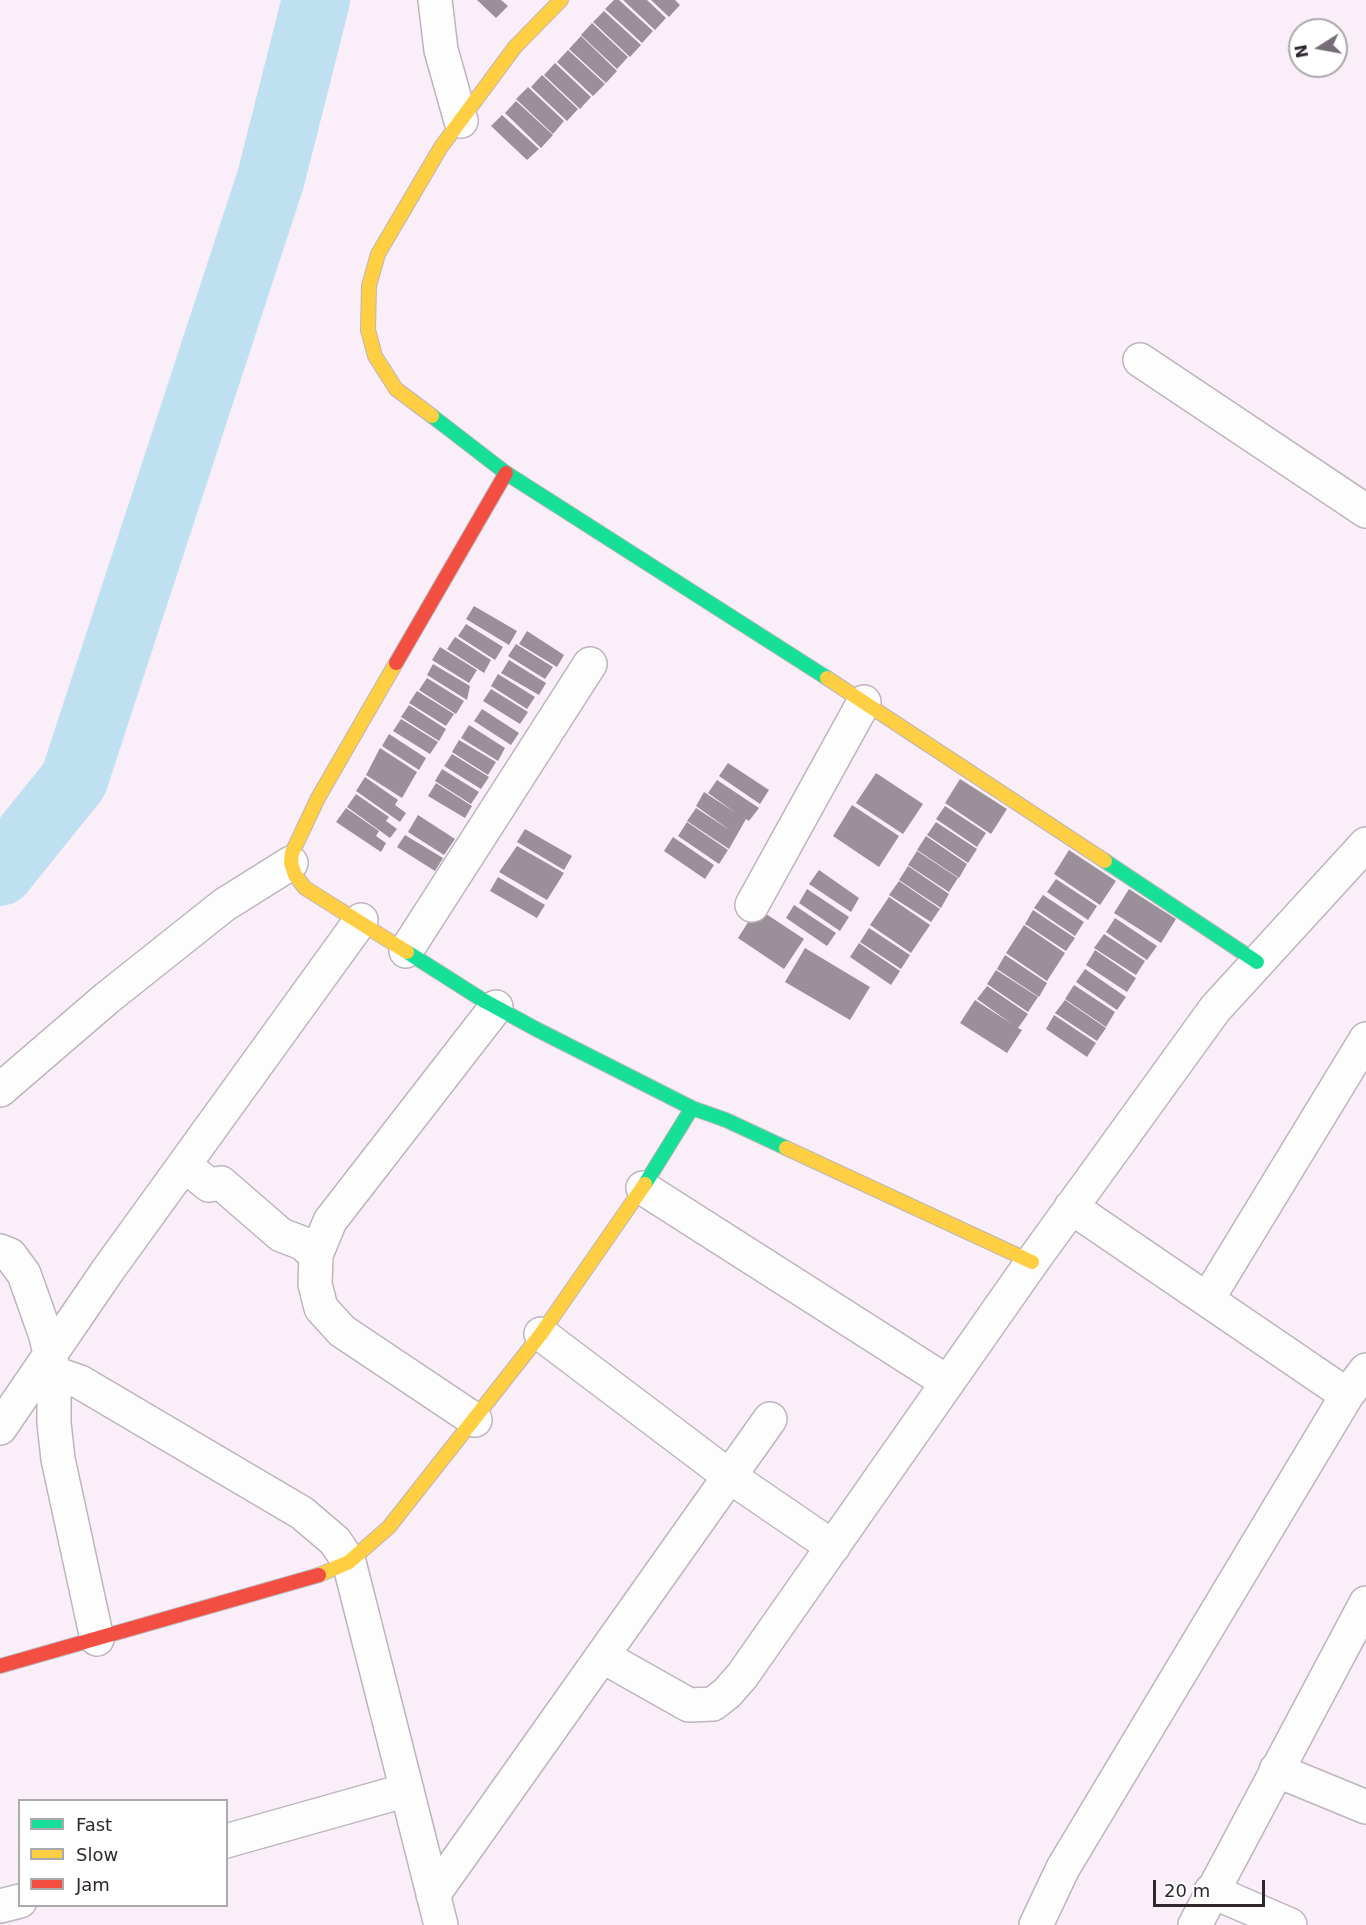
<!DOCTYPE html>
<style>
body{margin:0}
#map{position:relative;width:1366px;height:1925px;overflow:hidden;background:#faeff9;font-family:"DejaVu Sans",sans-serif}
canvas{display:block}
.legend{position:absolute;left:18px;top:1799px;width:210px;height:108px;box-sizing:border-box;background:#fff;border:2px solid #aba9ab;margin:0;padding:8px 10px;list-style:none;font-size:18px;color:#2e272e}
.legend li{display:flex;align-items:center;gap:12px;height:30px}
.legend b{width:30px;border:2px solid #aba9ab}
.north{position:absolute;left:1288px;top:18px;width:60px;height:60px;box-sizing:border-box;background:#fff;border:2px solid #aba9ab;border-radius:50%;rotate:259deg;font-size:16px;font-weight:700;line-height:24px;text-align:center;color:#2e272e}
.north::after{content:'';display:block;margin:auto;width:21px;height:27px;background:#756d75;clip-path:polygon(50% 0,100% 100%,50% 72%,0 100%)}
.scale{position:absolute;left:1153px;top:1880px;width:112px;height:27px;box-sizing:border-box;border:3px solid #2e272e;border-top:0;padding-left:8px;font-size:18px;line-height:21px;white-space:nowrap;color:#2e272e;-webkit-text-stroke:4px #fff;paint-order:stroke}
</style>
<div id="map">
<canvas width="1366" height="1925"></canvas>
<ul class="legend">
<li><b style="height:8px;background:#16e098"></b>Fast</li>
<li><b style="height:8px;background:#ffcf43"></b>Slow</li>
<li><b style="height:8px;background:#f24e42"></b>Jam</li>
</ul>
<div class="north">N</div>
<div class="scale">20 m</div>
</div>
<script>
const g = document.querySelector('canvas').getContext('2d');
g.lineJoin = 'round';
function shape(rows) {
  const path = new Path2D();
  for (const r of rows) {
    path.moveTo(r[0], r[1]);
    for (let i = 2; i < r.length; i += 2) path.lineTo(r[i], r[i + 1]);
  }
  return path;
}
function trace(path, color, width, dash) {
  g.strokeStyle = color;
  g.lineWidth = width;
  g.lineCap = dash ? 'butt' : 'round';
  g.setLineDash(dash || []);
  g.stroke(path);
}
function paint(path, color) {
  g.fillStyle = color;
  g.fill(path, 'evenodd');
}
trace(shape([
 [0,872,74,780,271,178,316,0]
]), '#bfe0f1', 68);
paint(shape([
 [477,0,501,0,508,6,496,18],
 [614,0,619,0,653,31,642,43,605,9],
 [623,0,647,0,666,18,655,30],
 [651,0,675,0,680,5,669,17],
 [604,11,641,45,630,57,593,22],
 [592,23,628,57,617,69,581,35],
 [581,36,617,71,606,83,569,49],
 [568,50,605,84,593,96,557,62],
 [555,63,591,97,580,109,544,75],
 [542,75,578,109,567,121,531,87],
 [528,87,564,121,553,134,516,99],
 [516,101,553,135,541,148,505,113],
 [502,115,539,149,527,160,491,126],
 [474,606,517,631,509,645,466,619],
 [466,624,503,647,495,660,458,636],
 [527,631,564,655,557,667,519,644],
 [455,637,491,660,484,673,447,649],
 [516,644,553,667,545,679,508,656],
 [440,647,477,670,469,683,432,660],
 [509,660,546,683,539,695,501,673],
 [433,664,470,686,467,700,427,675],
 [498,674,535,697,527,709,491,686],
 [427,678,464,701,456,714,419,690],
 [491,689,528,712,520,724,483,701],
 [417,691,454,714,446,726,409,703],
 [409,705,446,729,439,741,401,717],
 [482,709,519,733,511,745,474,721],
 [401,719,438,742,430,754,393,731],
 [469,725,505,748,498,761,461,738],
 [389,734,426,758,419,770,382,746],
 [459,740,496,762,488,775,452,752],
 [380,748,417,772,402,798,366,775],
 [452,754,489,777,481,789,444,766],
 [728,763,769,790,760,804,719,776],
 [442,769,479,792,471,804,435,781],
 [876,773,923,804,903,834,856,803],
 [365,777,398,800,395,805,406,813,400,822,356,791],
 [960,779,1007,809,991,834,945,803],
 [717,780,759,808,749,821,746,819,729,849,687,821,696,808,731,831,696,806,704,792,736,813,708,793],
 [436,783,472,806,465,818,428,796],
 [356,794,389,817,386,821,397,829,390,838,347,807],
 [852,805,899,836,879,867,833,836],
 [945,806,986,833,977,847,936,819],
 [346,808,379,831,376,836,386,843,381,852,336,822],
 [418,815,455,839,444,855,408,832],
 [687,822,728,850,719,864,678,836],
 [936,822,977,849,968,863,927,835],
 [525,829,572,856,564,870,517,842],
 [405,835,443,858,435,871,397,847],
 [926,836,967,864,959,878,917,850],
 [673,837,714,865,705,879,664,851],
 [517,846,564,873,547,900,499,872],
 [1069,850,1116,881,1100,905,1054,874],
 [917,851,958,878,949,892,908,865],
 [908,866,949,894,941,908,899,880],
 [819,870,859,898,851,912,809,884],
 [498,877,545,905,537,918,490,891],
 [1056,879,1097,906,1088,920,1047,892],
 [899,881,940,909,931,922,889,895],
 [807,889,849,917,840,931,799,903],
 [1129,889,1176,919,1161,943,1114,913],
 [1043,895,1084,922,1075,936,1034,908],
 [889,897,930,925,911,953,870,925],
 [794,905,836,933,827,946,786,918],
 [757,908,804,939,784,969,738,938],
 [1033,910,1075,938,1066,951,1025,924],
 [1115,918,1157,946,1147,960,1106,932],
 [1024,925,1065,953,1047,981,1006,953],
 [869,928,910,955,901,969,860,942],
 [1104,934,1145,961,1136,975,1094,948],
 [859,943,900,971,891,985,850,957],
 [805,948,870,987,850,1020,785,982],
 [1095,950,1136,978,1127,992,1086,965],
 [1005,955,1047,983,1039,997,997,969],
 [1085,969,1126,997,1117,1010,1076,982],
 [996,970,1038,997,1028,1012,987,984],
 [1074,985,1115,1012,1106,1027,1065,999],
 [987,986,1028,1014,1018,1028,1022,1030,1007,1053,960,1023,975,1000,1012,1024,977,999],
 [1065,1000,1106,1028,1097,1041,1055,1013],
 [1054,1015,1096,1043,1087,1057,1046,1029]
]), '#9b909a');
const street = shape([
 [435,0,441,50,461,121],
 [1140,360,1366,511],
 [752,905,864,702],
 [406,951,590,664],
 [0,1090,107,998,224,905,291,863],
 [184,1165,209,1185,221,1183,281,1235,302,1243,316,1255],
 [643,1188,947,1382],
 [1071,1207,1347,1395],
 [0,1251,10,1255,24,1274,46,1336,54,1373,54,1423,58,1459,97,1639],
 [1207,1300,1366,1039],
 [541,1334,729,1476,833,1547],
 [54,1373,80,1382,302,1513,335,1541,349,1562,441,1925],
 [475,1420,342,1331,321,1308,315,1284,316,1255,330,1221,496,1007],
 [0,1428,108,1270,361,920],
 [602,1656,689,1705,713,1704,727,1693,742,1676,1032,1262,1215,1009,1366,844],
 [1276,1770,1366,1807],
 [226,1841,407,1790],
 [1211,1891,1290,1925],
 [433,1895,770,1419],
 [0,1906,20,1901],
 [1036,1925,1063,1868,1347,1395,1366,1370],
 [1195,1925,1366,1603]
]);
const fast = shape([
 [432,416,506,473,827,678],
 [1105,861,1257,962],
 [407,952,481,999,536,1029,692,1108,726,1120,786,1148],
 [645,1184,692,1108]
]);
const slow = shape([
 [432,416,396,389,375,356,368,330,369,286,378,254,441,147,515,47,561,0],
 [396,663,318,798,292,853,291,863,295,875,305,888,407,952],
 [827,678,1105,861],
 [786,1148,1032,1262],
 [319,1575,349,1562,389,1527,541,1334,645,1184]
]);
const jam = shape([
 [396,663,506,473],
 [0,1666,319,1575]
]);
trace(street, '#bdb5bc', 36);
trace(fast, '#bdb5bc', 16);
trace(slow, '#bdb5bc', 16);
trace(jam, '#bdb5bc', 16);
trace(street, '#fefdfe', 33);
trace(fast, '#16e098', 14);
trace(slow, '#ffcf43', 14);
trace(jam, '#f24e42', 14);
</script>
